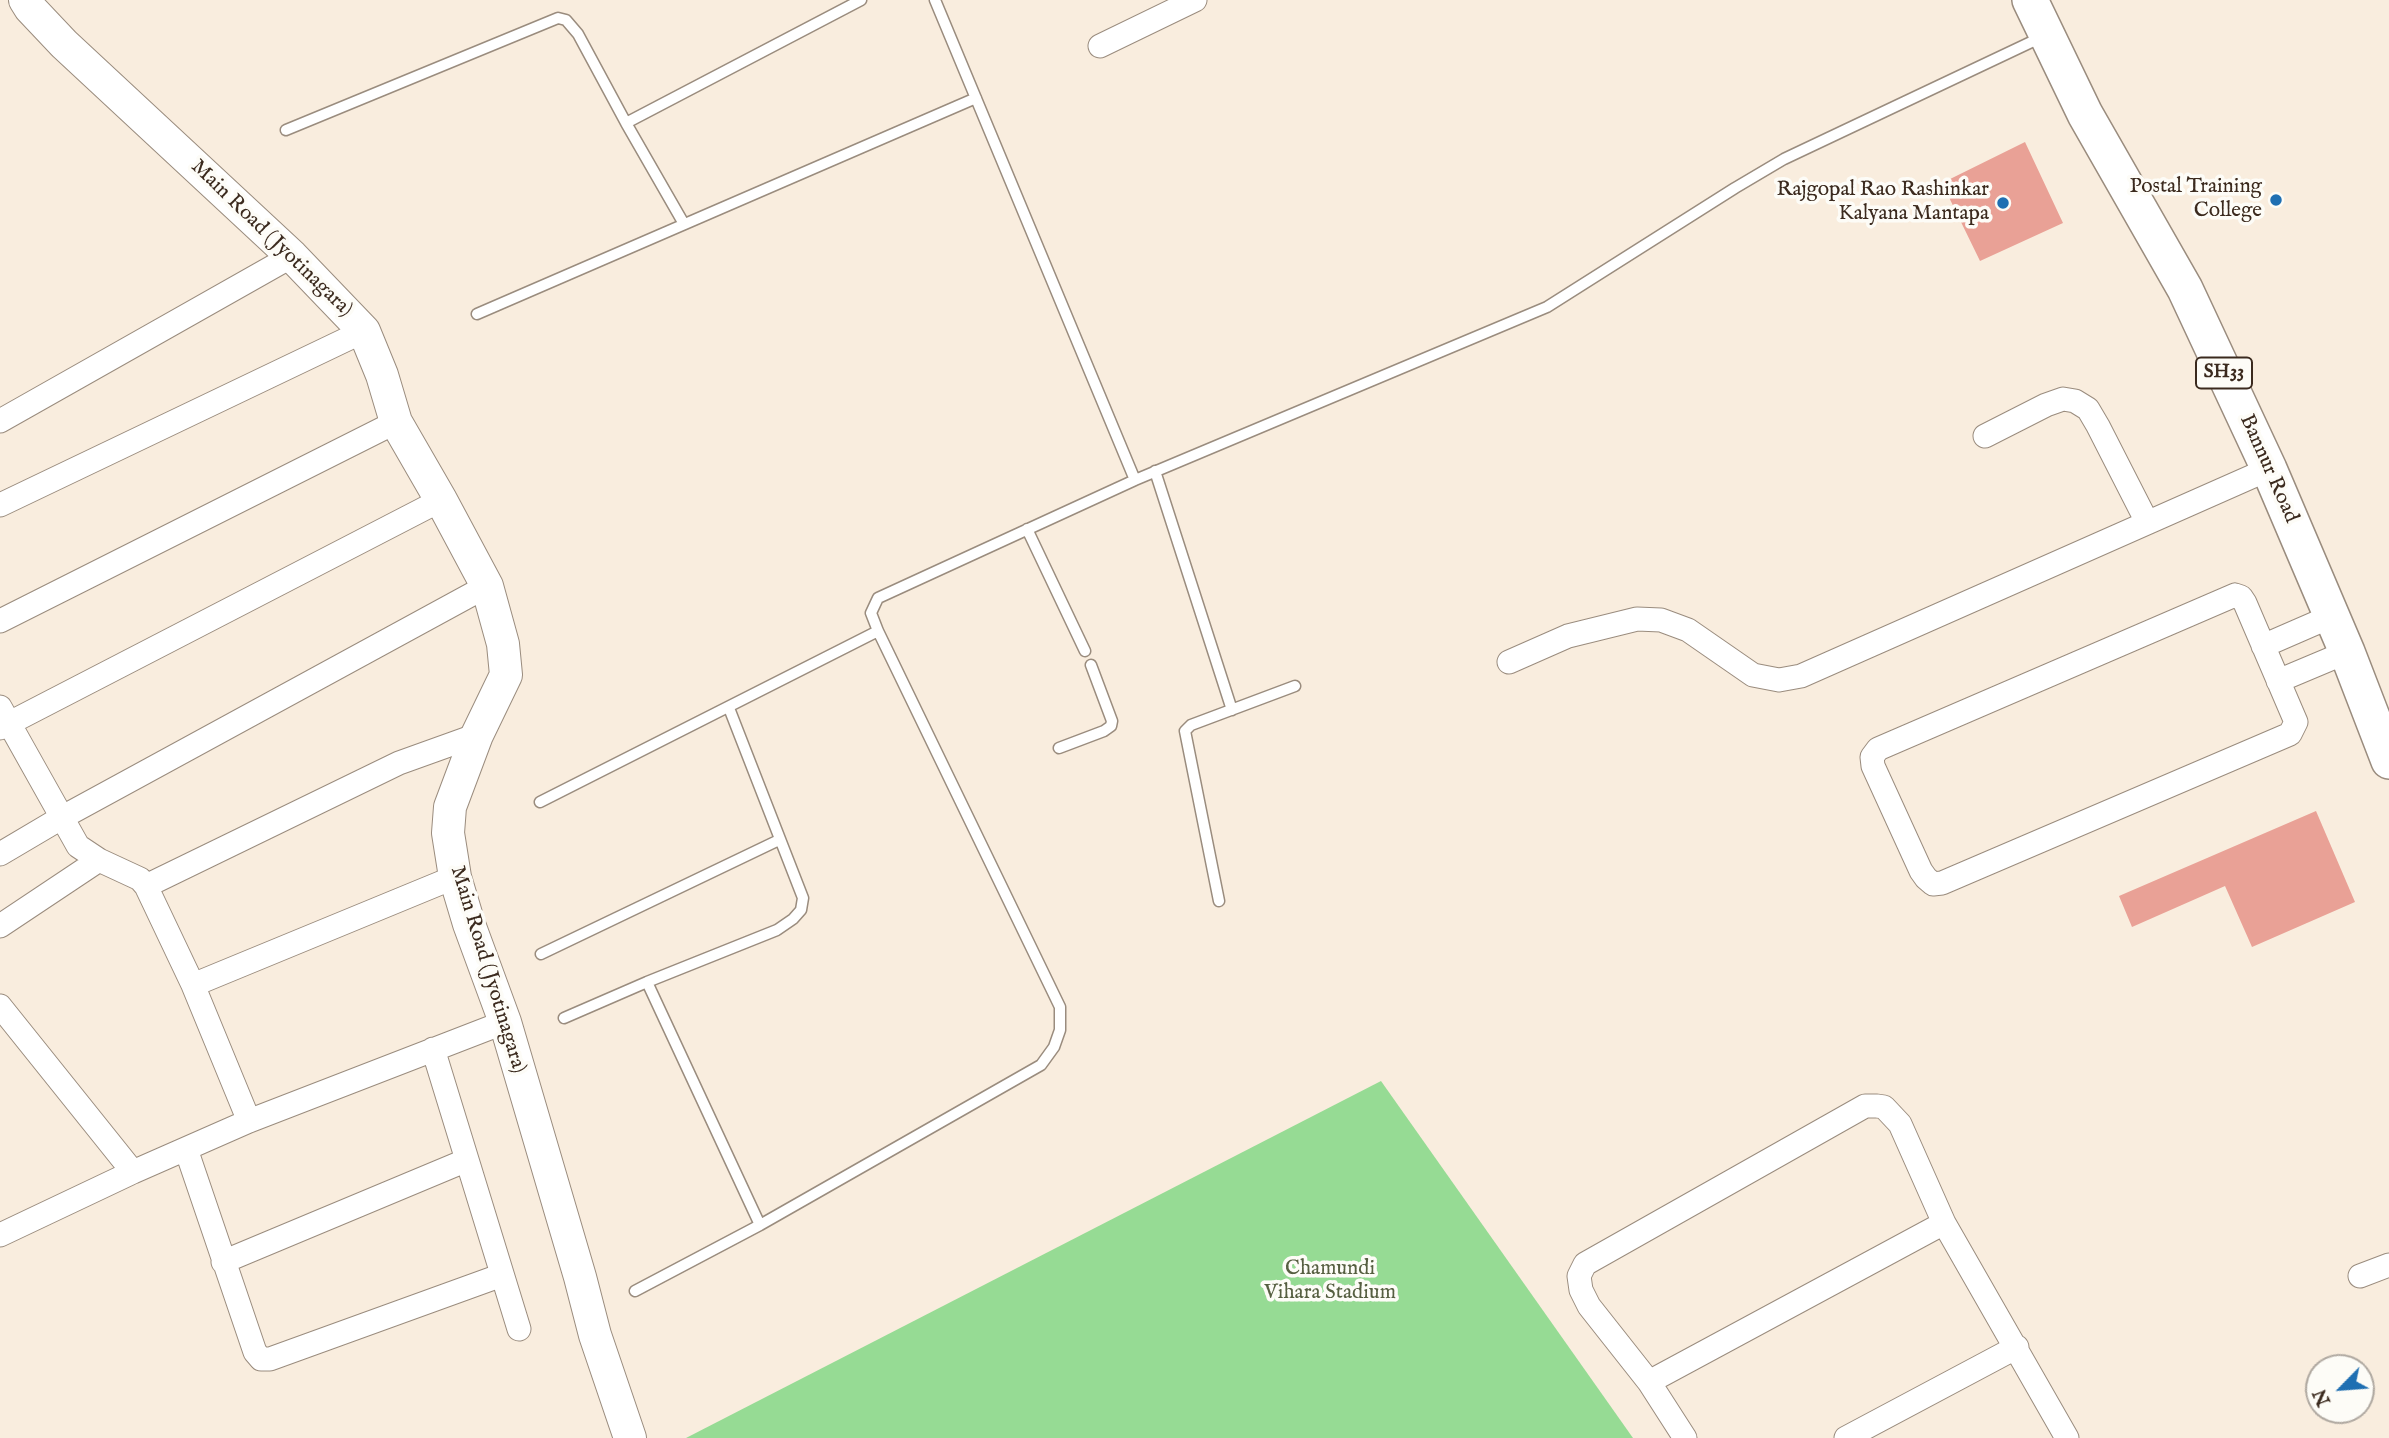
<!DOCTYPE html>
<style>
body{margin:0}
#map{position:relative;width:2389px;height:1438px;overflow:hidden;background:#f9edde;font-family:"IM FELL English",serif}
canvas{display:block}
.north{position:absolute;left:2305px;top:1354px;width:70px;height:70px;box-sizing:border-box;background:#fdfcf7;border:2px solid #afa8a0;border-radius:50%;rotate:245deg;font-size:19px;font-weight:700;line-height:28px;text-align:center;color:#3b2a1e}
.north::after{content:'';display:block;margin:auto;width:24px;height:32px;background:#1f6fb2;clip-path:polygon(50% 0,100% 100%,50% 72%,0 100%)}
</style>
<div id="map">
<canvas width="2389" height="1438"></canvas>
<div class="north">N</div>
</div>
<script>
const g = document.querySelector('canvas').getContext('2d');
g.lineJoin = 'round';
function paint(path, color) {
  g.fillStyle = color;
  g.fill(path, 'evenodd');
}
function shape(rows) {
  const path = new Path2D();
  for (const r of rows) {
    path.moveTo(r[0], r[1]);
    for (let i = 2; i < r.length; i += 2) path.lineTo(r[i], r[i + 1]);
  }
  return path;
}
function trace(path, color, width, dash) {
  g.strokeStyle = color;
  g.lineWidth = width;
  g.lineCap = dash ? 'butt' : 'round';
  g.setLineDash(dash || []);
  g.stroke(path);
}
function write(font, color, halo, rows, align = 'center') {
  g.font = font + ' "IM FELL English",serif';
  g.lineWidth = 7;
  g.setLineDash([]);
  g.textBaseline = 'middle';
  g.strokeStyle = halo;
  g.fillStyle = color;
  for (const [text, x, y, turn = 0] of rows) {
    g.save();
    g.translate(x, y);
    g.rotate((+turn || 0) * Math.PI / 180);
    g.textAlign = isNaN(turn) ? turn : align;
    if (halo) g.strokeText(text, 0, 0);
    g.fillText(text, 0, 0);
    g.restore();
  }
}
paint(shape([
 [1381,1081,1633,1438,686,1438]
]), '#96db94');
paint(shape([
 [2025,142,2063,223,1980,261,1942,183],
 [2316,811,2355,902,2252,947,2225,886,2132,927,2119,896]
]), '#e9a196');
const lane = shape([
 [935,0,1135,480],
 [626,123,861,0],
 [286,130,558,18,566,20,578,34,626,123,684,224],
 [477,314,976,98],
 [1155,471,1232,710],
 [1027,529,1085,651],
 [1059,748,1104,731,1111,726,1112,721,1091,665],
 [540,802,878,631],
 [1219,901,1185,731,1191,725,1295,686],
 [541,954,779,840],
 [647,982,760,1225],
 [564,1018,647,982,777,930,793,919,801,910,803,898,729,708],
 [635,1291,760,1225,1041,1065,1054,1047,1060,1030,1060,1007,878,631,871,613,878,598,1135,480,1547,307,1735,188,1784,159,2044,36]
]);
const street = shape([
 [1100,46,1195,0],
 [0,421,292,256],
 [1985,436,2046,405,2063,399,2075,401,2088,409,2098,426,2147,522],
 [0,505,364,331],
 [2235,595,2241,597,2245,603,2296,722,2290,734,1942,883,1933,884,1926,878,1921,871,1873,766,1872,757,1878,749,2235,595],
 [0,621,396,422],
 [2263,646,2332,616],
 [1509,662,1568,636,1637,619,1661,620,1688,630,1753,675,1779,680,1801,676,2269,469],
 [2278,681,2347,652],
 [0,707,78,846,99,860,140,879,146,886,193,985,249,1121],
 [0,728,441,500],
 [0,854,61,818,487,586],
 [146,886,399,763,477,735],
 [0,926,99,860],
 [193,985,455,877],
 [0,1006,133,1172],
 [433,1049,519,1329],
 [186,1149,255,1352,261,1359,270,1359,502,1275],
 [0,1235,133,1172,249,1121,505,1022],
 [223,1262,467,1160],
 [2360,1276,2389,1265],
 [1649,1382,1944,1223],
 [1685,1438,1649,1382,1589,1306,1581,1290,1579,1276,1585,1264,1865,1106,1877,1106,1884,1107,1900,1124,1944,1223,2067,1438],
 [1846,1438,2017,1347]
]);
const secondary = shape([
 [25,0,30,8,64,44,292,256,364,331,382,375,396,422,441,500,487,586,503,644,506,675,477,735,450,807,448,833,455,877,469,924,505,1022,580,1277,595,1335,630,1438]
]);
const primary = shape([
 [2030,0,2085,114,2185,289,2269,469,2347,652,2389,761]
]);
trace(lane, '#9a8c7e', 13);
trace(street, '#9a8c7e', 25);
trace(secondary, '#9a8c7e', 34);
trace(primary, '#9a8c7e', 38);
trace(lane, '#fff', 10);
trace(street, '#fff', 23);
trace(secondary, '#fff', 32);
trace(primary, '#fff', 35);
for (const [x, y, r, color] of [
 [2276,200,7,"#1f6fb2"],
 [2003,203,7,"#1f6fb2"]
]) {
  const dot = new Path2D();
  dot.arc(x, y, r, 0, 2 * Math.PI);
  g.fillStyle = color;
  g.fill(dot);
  trace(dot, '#fdfcf7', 2.5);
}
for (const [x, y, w] of [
 [2224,373,56]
]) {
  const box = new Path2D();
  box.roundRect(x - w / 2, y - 15.5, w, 31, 5);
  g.fillStyle = '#fdfcf7';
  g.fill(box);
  trace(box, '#3b2a1e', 2);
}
write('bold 19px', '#3b2a1e', null, [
 ["SH33",2224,373]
]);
write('21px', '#3b2a1e', '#fdfcf7', [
 ["Postal Training",2262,188],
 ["College",2262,212],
 ["Rajgopal Rao Rashinkar",1989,191],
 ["Kalyana Mantapa",1989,215]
], 'right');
write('21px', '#3b2a1e', '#fdfcf7', [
 ["Main Road (Jyotinagara)",271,239,44],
 ["Bannur Road",2268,469,66],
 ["Main Road (Jyotinagara)",487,970,73]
]);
write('21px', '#565f41', '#fdfcf7', [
 ["Chamundi",1330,1270],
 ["Vihara Stadium",1330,1294]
]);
</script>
